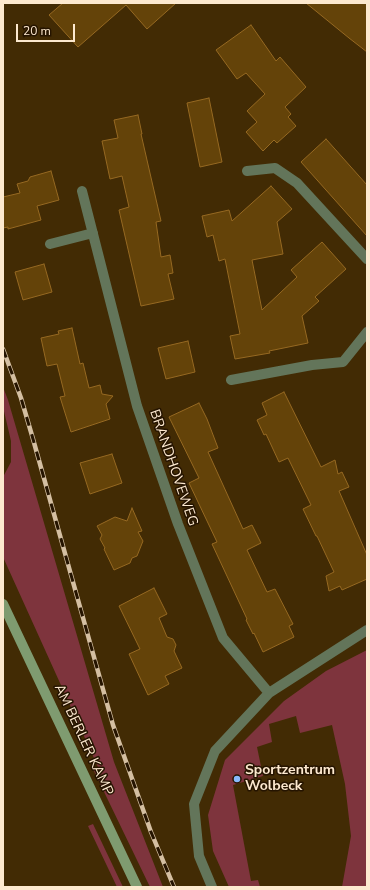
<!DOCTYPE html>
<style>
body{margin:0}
#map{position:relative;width:370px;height:890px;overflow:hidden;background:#422b04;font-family:"Nunito Sans",sans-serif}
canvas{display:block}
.frame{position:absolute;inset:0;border:4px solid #fde9cf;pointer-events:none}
.scale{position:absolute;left:16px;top:24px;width:59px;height:18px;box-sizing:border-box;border:2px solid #fde9cf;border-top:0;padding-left:5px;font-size:12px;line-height:14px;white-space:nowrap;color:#fde9cf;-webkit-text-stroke:3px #251400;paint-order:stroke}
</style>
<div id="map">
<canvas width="370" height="890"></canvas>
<div class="frame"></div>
<div class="scale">20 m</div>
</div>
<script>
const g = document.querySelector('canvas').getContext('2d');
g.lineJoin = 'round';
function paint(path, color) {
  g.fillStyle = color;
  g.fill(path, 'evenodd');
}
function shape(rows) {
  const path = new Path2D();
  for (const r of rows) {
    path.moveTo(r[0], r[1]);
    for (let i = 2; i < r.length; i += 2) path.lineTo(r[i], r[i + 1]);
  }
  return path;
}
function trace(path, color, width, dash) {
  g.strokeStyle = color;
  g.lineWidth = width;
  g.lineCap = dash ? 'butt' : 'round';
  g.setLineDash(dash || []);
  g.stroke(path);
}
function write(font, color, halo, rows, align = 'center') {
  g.font = font + ' "Nunito Sans",sans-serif';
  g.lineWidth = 3;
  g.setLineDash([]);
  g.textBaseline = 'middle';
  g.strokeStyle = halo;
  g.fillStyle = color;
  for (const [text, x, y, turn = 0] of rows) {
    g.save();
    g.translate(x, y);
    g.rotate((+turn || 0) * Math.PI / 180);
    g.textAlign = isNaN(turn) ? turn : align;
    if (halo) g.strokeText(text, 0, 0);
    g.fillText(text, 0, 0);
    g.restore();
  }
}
paint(shape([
 [3,387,8,400,114,762,163,887,150,887,93,769,98,767,3,557,3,477,11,462,11,441,3,407],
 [367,650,367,887,342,887,351,836,345,784,332,725,300,733,296,716,269,724,272,742,257,747,263,776,233,785,251,881,258,880,260,887,229,887,213,851,208,815,225,760,284,701,326,671],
 [93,824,123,887,117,887,88,826]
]), '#7e343d');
const building = shape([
 [63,3,176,3,147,29,126,5,78,47,49,15,63,3],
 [306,3,367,3,367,52,349,38,306,3],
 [251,25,276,61,280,57,306,87,285,107,291,114,288,117,296,126,277,143,274,140,263,151,246,132,257,122,247,111,265,94,246,73,237,79,216,50,251,25],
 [209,98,222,162,200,167,187,103,209,98],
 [138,115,142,134,141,134,161,221,156,222,161,257,170,255,173,273,168,274,174,299,141,306,119,210,129,207,122,176,110,179,102,141,118,138,114,120,138,115],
 [326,139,367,185,367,236,301,162,326,139],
 [51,171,59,200,37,206,41,220,8,229,8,227,3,228,3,197,20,193,17,184,28,181,30,177,51,171],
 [271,186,292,209,277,222,283,254,252,260,262,310,297,277,291,270,322,242,346,269,315,297,319,301,302,316,308,343,269,351,270,353,235,359,230,336,240,334,225,259,219,261,213,235,207,237,202,216,229,210,232,221,271,186],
 [44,264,52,292,23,300,15,272,44,264],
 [72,328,80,364,83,363,89,388,100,385,102,394,113,396,106,404,110,419,71,432,60,397,65,396,57,364,47,366,41,338,59,334,58,331,72,328],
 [188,341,195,372,166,379,158,348,188,341],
 [284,392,321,467,335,460,338,474,342,472,349,487,339,491,367,555,367,579,342,590,340,586,329,591,326,576,334,572,317,536,316,536,303,509,311,505,288,458,279,462,266,434,264,435,257,420,267,415,262,403,284,392],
 [199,403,207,419,218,448,208,452,243,529,252,525,261,543,247,550,267,592,275,589,293,624,289,626,294,637,263,652,254,633,253,634,246,620,247,619,212,544,217,542,189,483,199,478,169,417,199,403],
 [112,454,122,483,90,494,80,463,112,454],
 [132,508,142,531,138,532,143,541,137,556,132,558,130,563,114,570,104,549,105,548,100,539,102,535,97,526,115,517,127,521,132,508],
 [154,588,167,614,159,618,167,637,173,639,176,645,174,651,182,668,165,676,169,684,148,695,129,654,140,649,119,606,154,588]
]);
paint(building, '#644309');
trace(building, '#966922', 1);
trace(shape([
 [247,171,275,168,297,183,367,259],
 [82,191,137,406,178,524,223,638,269,693],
 [50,244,93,233],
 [231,380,312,365,343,362,367,332],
 [212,887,199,856,194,804,215,751,269,693,367,630]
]), '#63755a', 10);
trace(shape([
 [3,604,137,887]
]), '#7f9b70', 10);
const rail = shape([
 [3,349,21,398,33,439,113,725,151,832,174,887]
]);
trace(rail, '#d4bfa2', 4.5);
trace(rail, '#251400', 3, [9]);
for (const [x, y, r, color] of [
 [237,779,4,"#88bafc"]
]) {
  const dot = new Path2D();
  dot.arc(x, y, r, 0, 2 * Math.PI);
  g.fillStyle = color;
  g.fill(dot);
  trace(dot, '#251400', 1.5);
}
write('14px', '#fde9cf', '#251400', [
 ["BRANDHOVEWEG",173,468,71],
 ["AM BERLER KAMP",83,740,65]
]);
write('bold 14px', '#fde9cf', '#251400', [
 ["Sportzentrum",245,771],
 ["Wolbeck",245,787]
], 'left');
</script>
